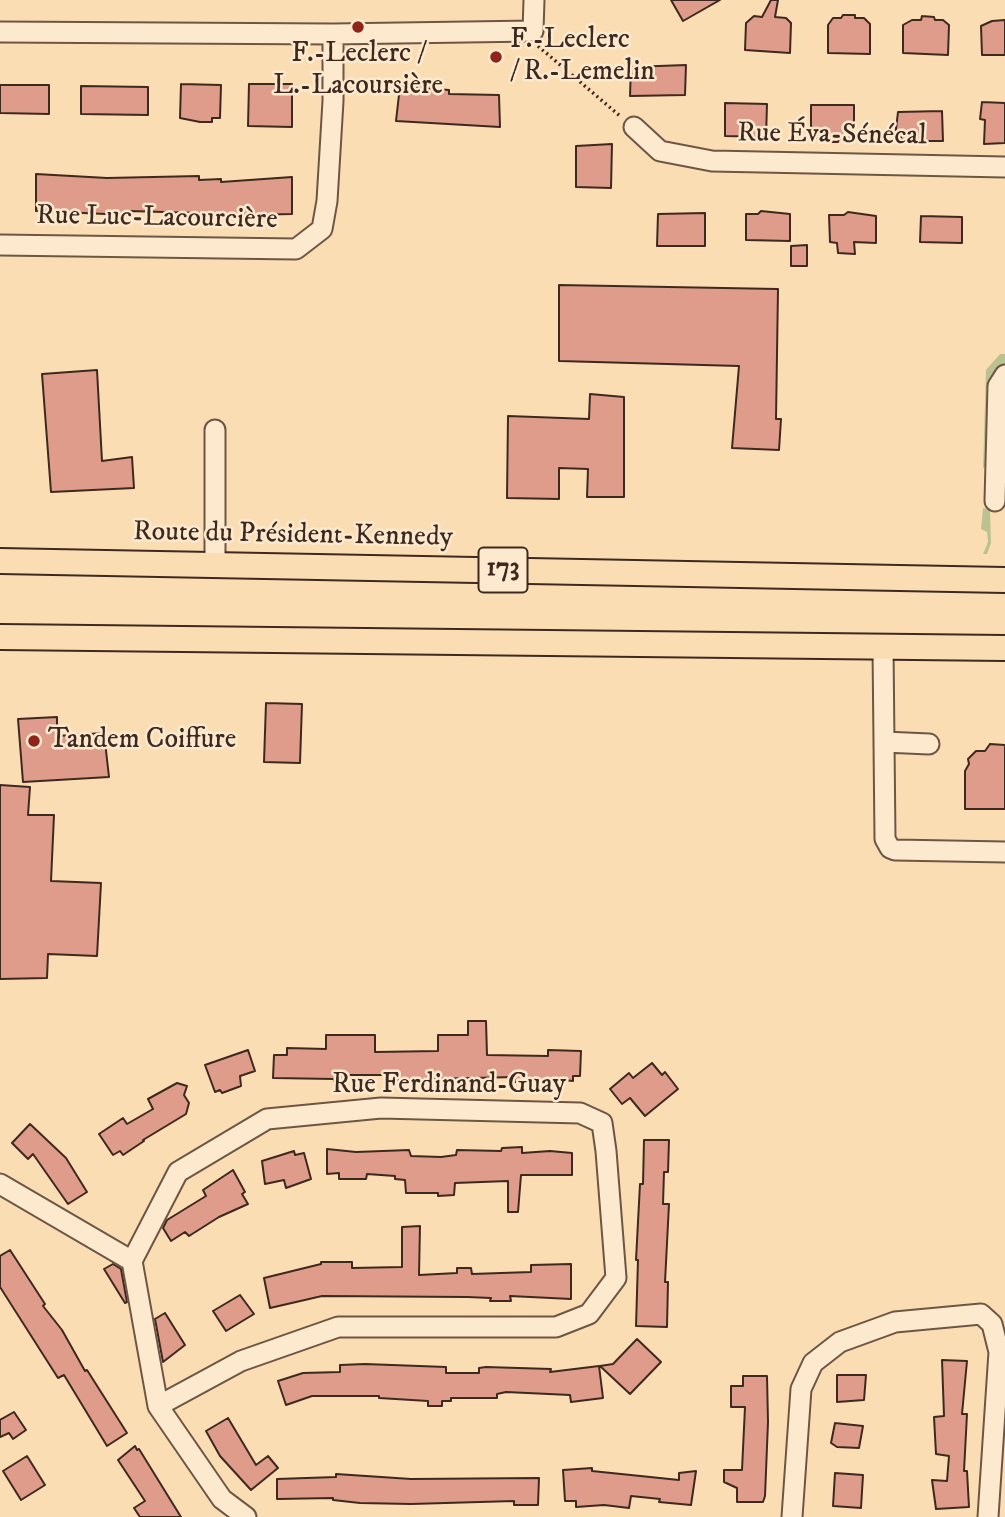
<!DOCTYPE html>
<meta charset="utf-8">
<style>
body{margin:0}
canvas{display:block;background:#fbddb4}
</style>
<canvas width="1005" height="1517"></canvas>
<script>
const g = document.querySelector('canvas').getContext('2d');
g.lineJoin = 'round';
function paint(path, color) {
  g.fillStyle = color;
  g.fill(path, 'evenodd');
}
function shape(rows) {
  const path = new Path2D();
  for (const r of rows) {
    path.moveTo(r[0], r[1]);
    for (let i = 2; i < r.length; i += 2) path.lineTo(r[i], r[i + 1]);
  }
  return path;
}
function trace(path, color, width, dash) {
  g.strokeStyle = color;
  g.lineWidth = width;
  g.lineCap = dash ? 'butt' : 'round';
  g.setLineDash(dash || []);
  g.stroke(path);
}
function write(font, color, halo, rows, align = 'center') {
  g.font = font + ' "IM FELL DW Pica",serif';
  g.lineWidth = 5;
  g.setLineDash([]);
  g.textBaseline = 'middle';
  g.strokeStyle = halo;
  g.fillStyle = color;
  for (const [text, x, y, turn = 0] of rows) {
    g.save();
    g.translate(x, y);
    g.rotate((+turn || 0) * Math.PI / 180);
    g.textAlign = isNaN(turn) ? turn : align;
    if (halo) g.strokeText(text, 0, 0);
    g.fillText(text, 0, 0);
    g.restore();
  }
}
paint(shape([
 [1000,354,1005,354,1005,368,987,466,983,468,986,370],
 [983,508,990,510,991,543,987,554,983,554,988,542,987,532,981,529]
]), '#bcc28f');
const building = shape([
 [671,0,720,0,683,21,671,0],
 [771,0,778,0,775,17,786,18,791,23,790,53,745,50,746,23,754,16,762,17,771,0],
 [843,15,855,15,855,18,864,18,870,24,870,54,828,53,828,25,833,18,841,18,843,15],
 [922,16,934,17,935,20,943,20,949,25,948,55,903,53,903,25,912,20,921,20,922,16],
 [1005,20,1005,55,982,55,981,26,992,21,1005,20],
 [686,65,685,95,630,96,631,67,686,65],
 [181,84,221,85,220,118,212,118,212,122,200,122,180,118,181,84],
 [249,84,292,84,292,127,248,126,249,84],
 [0,85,49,85,49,114,0,113,0,85],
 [81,86,148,87,148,115,81,114,81,86],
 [400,86,449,90,449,94,499,95,500,127,396,121,400,86],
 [982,102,1005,103,1005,143,984,144,985,120,980,119,982,102],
 [725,103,767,104,766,137,725,136,725,103],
 [811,105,854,105,854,139,839,139,838,142,826,142,826,138,811,138,811,105],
 [942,111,943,141,902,141,901,136,895,137,898,112,942,111],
 [612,144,611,188,576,187,576,146,612,144],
 [36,174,107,178,199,176,199,180,221,179,221,182,292,177,292,214,199,216,199,213,129,211,129,215,36,211,36,174],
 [761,211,790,214,790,241,746,240,746,214,758,214,761,211],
 [848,212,876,216,876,243,854,242,855,254,838,253,837,243,830,242,829,215,844,215,848,212],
 [705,213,705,246,657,246,658,214,705,213],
 [921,216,962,217,962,243,920,242,921,216],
 [807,245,807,266,791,266,791,246,807,245],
 [559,285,778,289,776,419,781,419,779,450,732,448,739,366,559,361,559,285],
 [97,370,102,461,132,457,134,488,51,492,42,374,97,370],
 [590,394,624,397,624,497,587,497,588,469,559,468,559,499,507,498,508,416,589,419,590,394],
 [266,703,302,704,300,763,264,762,266,703],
 [57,717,57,736,104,733,109,777,23,782,18,719,57,717],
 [990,744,1005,745,1005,809,965,809,965,771,969,764,968,759,976,751,985,751,990,744],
 [0,785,30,787,28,815,54,815,51,881,101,883,97,956,48,954,47,978,0,979,0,785],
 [468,1021,486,1021,487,1055,548,1056,548,1050,581,1051,580,1076,573,1076,573,1081,564,1080,564,1083,515,1082,515,1077,387,1080,387,1075,347,1075,347,1081,334,1081,334,1079,273,1078,274,1055,287,1055,287,1048,326,1049,326,1035,375,1035,375,1052,438,1051,438,1035,468,1035,468,1021],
 [248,1050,255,1071,240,1076,241,1086,222,1093,220,1090,215,1092,205,1065,248,1050],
 [652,1063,662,1075,665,1072,678,1089,645,1116,630,1098,622,1104,610,1089,629,1073,633,1078,652,1063],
 [177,1083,187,1086,184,1095,189,1103,186,1114,143,1140,144,1141,123,1155,120,1151,113,1155,99,1134,123,1118,127,1124,153,1109,148,1099,177,1083],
 [30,1124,66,1158,87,1192,68,1204,33,1154,28,1159,12,1143,30,1124],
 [644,1140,669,1140,668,1172,664,1172,663,1204,669,1204,665,1282,668,1282,667,1327,636,1326,638,1260,636,1260,640,1184,643,1184,644,1140],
 [522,1147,522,1153,550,1151,572,1153,572,1175,521,1175,518,1212,508,1212,508,1181,455,1183,454,1195,438,1196,438,1193,406,1193,405,1180,395,1179,395,1176,367,1174,366,1179,339,1179,339,1173,327,1174,327,1149,356,1152,409,1150,411,1156,441,1157,456,1155,457,1150,501,1151,502,1148,522,1147],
 [294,1151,295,1155,304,1153,311,1179,286,1188,284,1180,265,1184,262,1161,294,1151],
 [233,1170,245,1192,242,1194,248,1204,219,1217,189,1236,185,1232,171,1241,163,1228,167,1220,206,1196,203,1190,233,1170],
 [420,1226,419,1275,457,1273,457,1268,471,1268,472,1274,531,1272,531,1265,571,1264,571,1299,510,1296,511,1301,490,1301,491,1298,467,1297,322,1296,270,1308,264,1278,321,1264,321,1262,352,1262,352,1268,402,1267,402,1227,420,1226],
 [10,1250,45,1304,43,1306,62,1330,85,1371,87,1370,127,1433,107,1446,64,1375,58,1378,0,1287,0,1256,10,1250],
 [113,1264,121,1269,127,1302,125,1303,104,1269,113,1264],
 [240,1295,254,1314,226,1331,213,1311,240,1295],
 [165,1313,185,1345,163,1362,155,1319,165,1313],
 [637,1339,661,1362,630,1394,600,1366,613,1364,637,1339],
 [942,1360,967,1361,962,1414,967,1414,964,1471,967,1471,969,1507,936,1509,932,1480,947,1481,949,1456,936,1454,934,1417,944,1416,942,1360],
 [365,1364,446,1367,446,1373,479,1373,479,1368,486,1367,551,1369,550,1372,599,1366,603,1398,571,1402,570,1395,506,1392,497,1394,497,1398,451,1398,451,1401,442,1401,442,1406,428,1406,428,1401,379,1398,379,1396,312,1396,286,1405,278,1381,303,1373,340,1372,340,1365,365,1364],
 [837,1375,866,1375,864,1400,837,1402,837,1375],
 [743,1376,767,1376,768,1422,765,1496,763,1502,737,1502,737,1488,724,1482,724,1470,742,1470,745,1407,731,1407,731,1386,743,1386,743,1376],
 [14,1412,26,1430,13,1439,9,1433,0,1437,0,1420,14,1412],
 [228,1418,256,1465,268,1456,278,1468,251,1490,220,1456,206,1431,228,1418],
 [835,1423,863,1426,859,1448,837,1447,831,1443,835,1423],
 [135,1446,137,1450,139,1449,181,1517,140,1517,134,1508,145,1501,118,1460,135,1446],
 [27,1456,45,1485,21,1500,3,1471,27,1456],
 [592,1468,592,1471,679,1480,679,1473,696,1471,691,1505,659,1502,660,1499,631,1496,629,1508,604,1505,576,1507,576,1501,565,1501,563,1470,592,1468],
 [835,1473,863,1475,861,1508,833,1506,835,1473],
 [336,1474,411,1479,539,1478,538,1505,514,1505,514,1501,411,1504,360,1503,333,1500,333,1498,277,1499,277,1479,336,1477,336,1474]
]);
paint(building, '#df9c8a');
trace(building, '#3e2920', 2);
const minor = shape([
 [533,31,534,0],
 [0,32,333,34,533,31],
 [634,127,660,151,712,161,1005,167],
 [0,245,296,249,322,229,327,201,333,101,333,34],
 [995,501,998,386,1005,375],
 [215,565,215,430],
 [883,647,885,839,890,848,895,850,1005,852],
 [884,742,929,744],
 [0,1184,132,1261,158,1406,222,1499,246,1517],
 [132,1261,178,1172,267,1119,381,1108,580,1113,602,1123,606,1151,616,1278,589,1314,556,1327,338,1327,241,1361,158,1406],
 [792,1517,801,1389,813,1363,840,1342,895,1322,981,1314,992,1324,999,1352,988,1517]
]);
const major = shape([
 [0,561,1005,580],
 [0,637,1005,648]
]);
trace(minor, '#6d5645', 23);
trace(major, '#3e2920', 28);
trace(shape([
 [538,46,620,116]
]), '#3e2920', 3.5, [2, 3.5]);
trace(minor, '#fce9ce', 19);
trace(major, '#fbddb4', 24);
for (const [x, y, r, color] of [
 [358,27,7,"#8f2418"],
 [496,57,7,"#8f2418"],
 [34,741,7,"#8f2418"]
]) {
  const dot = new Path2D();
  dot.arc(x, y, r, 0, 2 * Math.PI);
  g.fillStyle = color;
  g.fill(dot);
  trace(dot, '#fce9ce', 2.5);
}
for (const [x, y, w] of [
 [503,570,49]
]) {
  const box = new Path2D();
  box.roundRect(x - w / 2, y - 22.5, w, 45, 5);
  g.fillStyle = '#fce9ce';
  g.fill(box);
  trace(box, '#3e2920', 2);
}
write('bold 26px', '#3e2920', null, [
 ["173",503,570]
]);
write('28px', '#3e2920', '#fce9ce', [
 ["F.-Leclerc",510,41],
 ["/ R.-Lemelin",510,73],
 ["F.-Leclerc /",358,55,"center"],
 ["L.-Lacoursière",358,87,"center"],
 ["Tandem Coiffure",48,741]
], 'left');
write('28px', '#3e2920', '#fce9ce', [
 ["Rue Éva-Sénécal",832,136,1],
 ["Rue Luc-Lacourcière",157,219,1],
 ["Route du Président-Kennedy",293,536,1],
 ["Rue Ferdinand-Guay",449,1086]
]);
</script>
